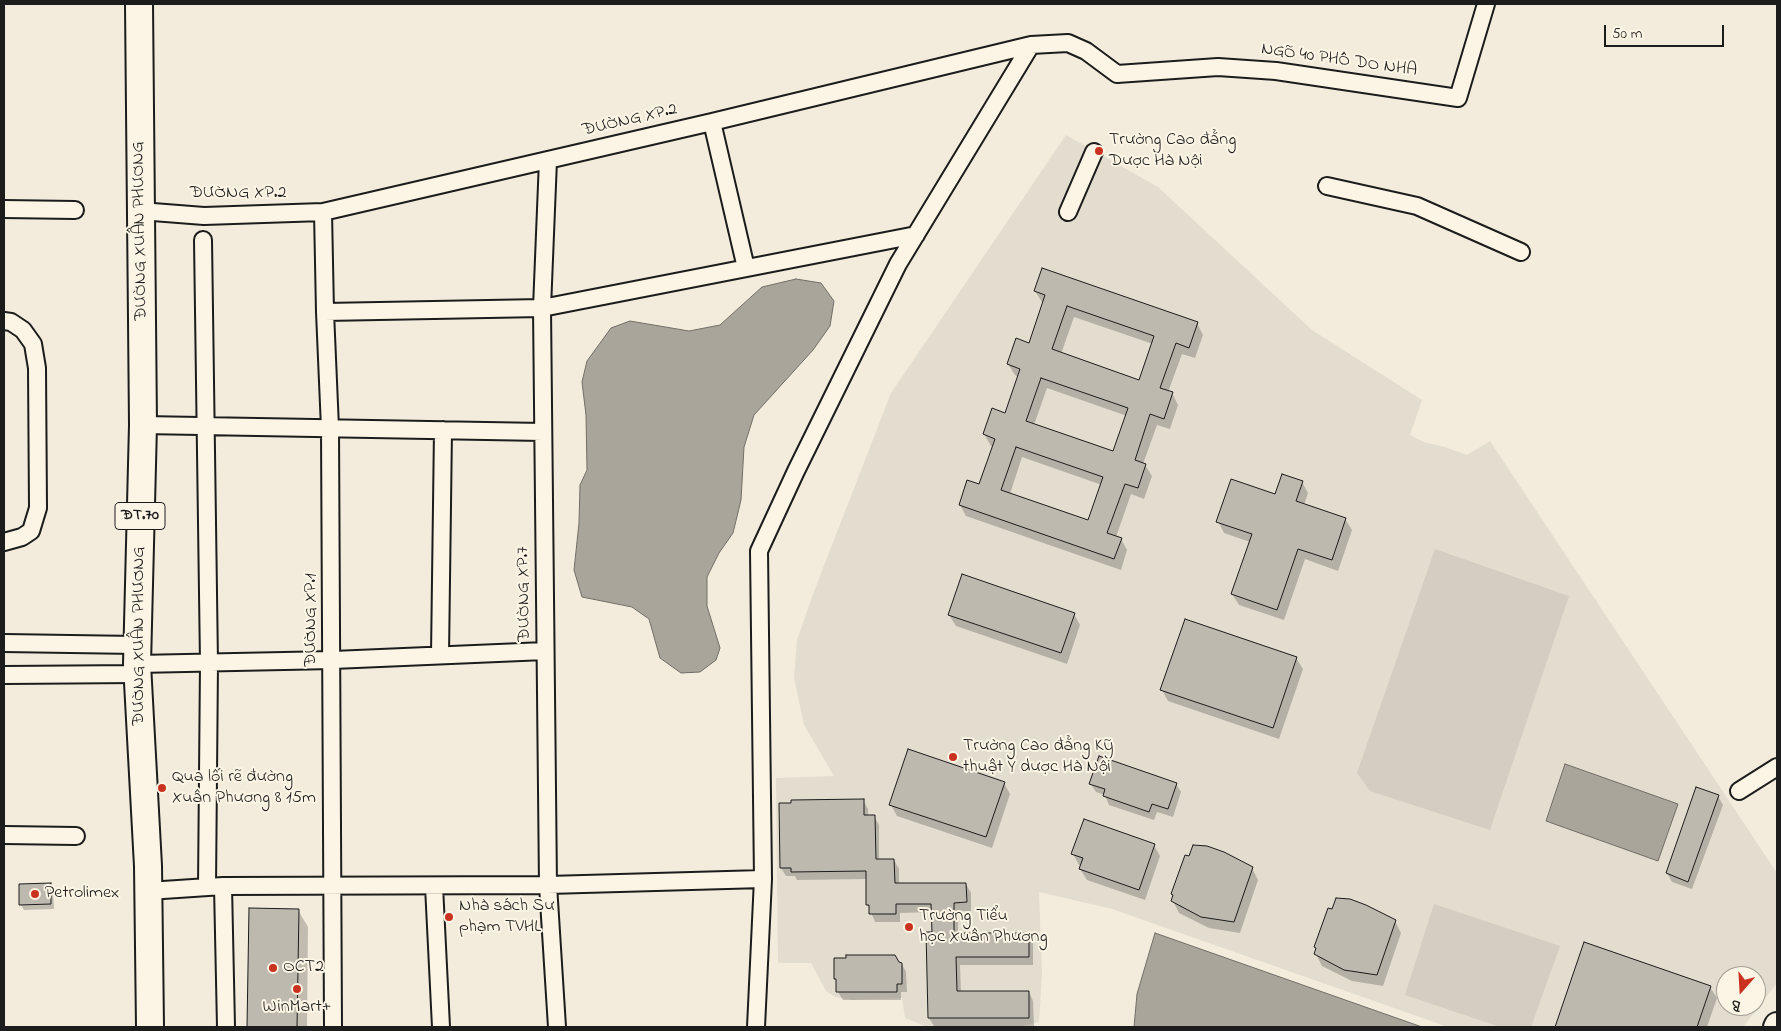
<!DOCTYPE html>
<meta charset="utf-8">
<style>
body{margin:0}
#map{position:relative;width:1781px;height:1031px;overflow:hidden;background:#f3ecdd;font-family:"Indie Flower",sans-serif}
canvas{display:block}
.frame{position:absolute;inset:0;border:5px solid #1c1c1c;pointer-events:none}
.north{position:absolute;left:1716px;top:966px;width:50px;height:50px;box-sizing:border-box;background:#fcf5e5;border:1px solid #a29e95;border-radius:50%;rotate:199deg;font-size:14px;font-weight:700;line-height:20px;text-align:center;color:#1c1c1c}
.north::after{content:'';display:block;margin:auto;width:18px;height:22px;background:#c8321e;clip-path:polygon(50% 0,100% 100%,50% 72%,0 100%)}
.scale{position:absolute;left:1604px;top:25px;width:120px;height:22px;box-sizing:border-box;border:2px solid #1c1c1c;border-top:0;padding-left:6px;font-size:15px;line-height:18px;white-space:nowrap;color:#1c1c1c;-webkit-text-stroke:4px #fcf5e5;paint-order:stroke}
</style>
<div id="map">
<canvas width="1781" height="1031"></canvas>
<div class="frame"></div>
<div class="north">B</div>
<div class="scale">50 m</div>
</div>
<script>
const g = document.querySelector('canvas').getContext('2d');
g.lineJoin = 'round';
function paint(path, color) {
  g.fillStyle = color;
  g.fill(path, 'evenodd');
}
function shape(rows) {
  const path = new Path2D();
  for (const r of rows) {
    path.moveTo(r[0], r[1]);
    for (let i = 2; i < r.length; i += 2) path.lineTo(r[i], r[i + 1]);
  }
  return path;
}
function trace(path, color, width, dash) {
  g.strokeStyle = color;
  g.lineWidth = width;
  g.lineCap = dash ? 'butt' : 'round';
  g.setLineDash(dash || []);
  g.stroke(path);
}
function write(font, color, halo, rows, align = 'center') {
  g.font = font + ' "Indie Flower",sans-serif';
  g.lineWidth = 4;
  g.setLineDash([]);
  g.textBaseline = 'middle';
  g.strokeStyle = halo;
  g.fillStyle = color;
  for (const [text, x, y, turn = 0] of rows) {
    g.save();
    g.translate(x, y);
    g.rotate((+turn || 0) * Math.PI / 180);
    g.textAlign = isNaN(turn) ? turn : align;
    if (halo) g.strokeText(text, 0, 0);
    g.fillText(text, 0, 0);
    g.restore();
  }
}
paint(shape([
 [1066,135,1158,187,1312,330,1422,400,1410,435,1424,442,1445,447,1467,455,1490,441,1777,873,1777,983,1743,1027,1448,1027,1112,909,1039,892,1042,974,1039,1022,1019,1027,927,1027,905,1018,902,998,852,1000,835,997,826,991,811,963,778,963,776,778,834,776,804,725,794,678,797,640,813,594,891,393],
 [1726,976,1756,976,1756,1006,1726,1006]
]), '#e3ddcf');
paint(shape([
 [1435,549,1569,596,1490,830,1370,791,1357,773],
 [1434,904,1560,946,1531,1027,1500,1027,1405,995]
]), '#d3cec1');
const water = shape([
 [796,279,821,283,834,301,830,326,813,350,754,415,744,447,741,500,733,533,719,553,707,577,707,606,720,648,716,660,700,672,681,673,660,658,649,619,632,607,582,597,574,570,579,523,580,485,587,470,586,415,582,382,587,361,611,328,630,321,689,331,720,325,762,287,796,279],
 [1565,764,1678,804,1658,861,1546,821,1565,764],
 [1155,933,1422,1027,1134,1027,1137,994,1155,933]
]);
paint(water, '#aaa59b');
trace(water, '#716e68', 1);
paint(shape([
 [1035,291,1197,323,1203,335,1195,358,1182,354,1168,392,1172,393,1178,405,1170,429,1157,425,1143,464,1145,465,1152,476,1144,499,1131,494,1116,537,1121,539,1127,550,1121,570,966,516,960,505,980,486,993,447,991,446,984,434,1006,414,1019,377,1015,375,1008,364,1030,345,1044,303,1042,302],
 [1074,317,1153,344,1140,381,1061,354],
 [1047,388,1127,416,1114,453,1034,425],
 [1022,457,1102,485,1089,522,1010,494],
 [1302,482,1308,493,1304,505,1345,519,1352,530,1338,571,1305,559,1284,620,1239,605,1232,594,1250,542,1224,533,1218,521],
 [1074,614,1080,625,1067,664,956,626,949,615],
 [1296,658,1303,669,1279,739,1168,701,1162,690],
 [1004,783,1010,794,992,848,897,816,891,805],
 [1091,784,1176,784,1181,792,1173,817,1157,812,1154,820,1109,805,1105,795,1096,792],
 [1718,796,1723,805,1692,889,1672,882,1667,873],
 [863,800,868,809,868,816,874,816,879,825,879,860,894,860,899,869,899,885,966,884,971,893,971,911,958,911,958,934,1028,934,1033,943,1033,965,960,965,961,993,1029,992,1033,1001,1034,1026,934,1026,929,1018,933,912,900,913,900,922,875,922,868,905,867,879,797,880,795,876,786,876,781,868],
 [1154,845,1160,856,1145,900,1087,880,1080,869,1081,866,1079,865,1073,854],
 [1252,868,1258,880,1240,933,1209,928,1179,913,1173,901,1174,897,1172,894],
 [50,885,53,890,54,909,24,910,21,905],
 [250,910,298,910,308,927,307,1027,248,1027],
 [1395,921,1401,933,1383,986,1352,981,1322,966,1316,954,1317,950,1315,947],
 [1585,943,1710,987,1717,998,1707,1027,1556,1027],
 [902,964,906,972,907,992,901,992,901,1000,843,1000,838,992,838,983,835,979]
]), '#0003');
const building = shape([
 [1042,268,1198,322,1189,348,1176,343,1160,388,1173,392,1164,419,1150,414,1135,460,1146,464,1138,488,1125,484,1107,533,1122,538,1114,559,959,505,967,480,979,484,995,439,983,434,992,408,1005,413,1020,369,1007,364,1016,338,1029,343,1045,295,1034,291,1042,268],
 [1067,306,1154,336,1139,380,1052,349,1067,306],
 [1041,378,1128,408,1113,451,1026,421,1041,378],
 [1016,447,1103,477,1088,520,1001,490,1016,447],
 [1282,474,1303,481,1296,501,1346,518,1332,560,1298,549,1277,610,1231,594,1252,534,1216,522,1231,479,1275,494,1282,474],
 [962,574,1075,613,1061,653,948,615,962,574],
 [1185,619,1297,657,1273,728,1160,690,1185,619],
 [908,749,1005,782,986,837,889,805,908,749],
 [1099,756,1177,783,1168,809,1152,804,1149,812,1103,796,1105,789,1089,784,1099,756],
 [1696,787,1719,795,1688,882,1666,873,1696,787],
 [864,799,864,815,875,815,876,859,894,859,895,883,966,883,967,902,954,903,954,933,1029,933,1029,957,956,957,957,991,1029,991,1029,1018,928,1018,926,932,932,932,931,904,896,904,896,914,869,914,869,905,866,905,866,871,791,872,791,868,780,868,779,803,791,803,791,800,864,799],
 [1084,819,1155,844,1139,890,1079,869,1083,858,1071,854,1084,819],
 [1193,845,1207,846,1224,852,1253,867,1234,922,1201,917,1171,901,1173,895,1171,894,1185,855,1189,856,1193,845],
 [51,883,51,904,19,905,19,884,51,883],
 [1336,898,1350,899,1366,905,1396,920,1377,975,1344,970,1314,954,1316,948,1314,947,1328,908,1332,909,1336,898],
 [249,908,299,909,297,1027,247,1027,249,908],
 [1584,942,1711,986,1697,1027,1555,1027,1584,942],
 [846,955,895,955,899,962,902,963,902,984,897,984,897,992,836,992,836,979,834,979,834,958,846,958,846,955]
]);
paint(building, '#beb9ae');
trace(building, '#1c1c1c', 1);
const street = shape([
 [712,122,746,268],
 [548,160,542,308,548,885,557,1027],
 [1327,186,1417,206,1521,252],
 [4,209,75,210],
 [140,211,204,216,323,212,712,122,1031,45,1068,43,1086,51,1117,74,1218,67,1276,71,1458,98,1486,4],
 [323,212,325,312,330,428,333,1027],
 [1068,212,1094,152],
 [203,240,209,663,207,887],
 [325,312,542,308,916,235],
 [4,321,11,322,23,330,33,344,37,368,38,508,31,531,22,537,4,542],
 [143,425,543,432],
 [4,643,137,645],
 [440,655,443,430],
 [137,664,333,660,545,651],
 [4,675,137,674],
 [1739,791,1777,767],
 [4,835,76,836],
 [223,886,226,1027],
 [434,886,441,1027],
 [148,891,223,886,548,885,763,879],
 [756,1027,763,879,759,551,796,471,898,264,1031,45]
]);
const secondary = shape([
 [1776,1027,1777,1025]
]);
const primary = shape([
 [139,4,143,425,137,664,148,866,150,1027]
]);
trace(street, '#1c1c1c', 20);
trace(secondary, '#1c1c1c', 28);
trace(primary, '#1c1c1c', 30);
trace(street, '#fcf5e5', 16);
trace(secondary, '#fcf5e5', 24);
trace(primary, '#fcf5e5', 26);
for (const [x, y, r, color] of [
 [1099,151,5,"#c8321e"],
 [953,757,5,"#c8321e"],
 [162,788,5,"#c8321e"],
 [35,894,5,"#c8321e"],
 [449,917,5,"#c8321e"],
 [909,927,5,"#c8321e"],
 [273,968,5,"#c8321e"],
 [297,989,5,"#c8321e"]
]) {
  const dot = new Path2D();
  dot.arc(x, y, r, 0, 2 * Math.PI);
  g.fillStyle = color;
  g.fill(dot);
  trace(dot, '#fcf5e5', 2);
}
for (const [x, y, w] of [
 [140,516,50]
]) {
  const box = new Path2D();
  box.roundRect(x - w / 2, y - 13.5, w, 27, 4);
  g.fillStyle = '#fcf5e5';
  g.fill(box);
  trace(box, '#1c1c1c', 1);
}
write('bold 16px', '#1c1c1c', null, [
 ["ĐT.70",140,516]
]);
write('18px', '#1c1c1c', '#fcf5e5', [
 ["NGÕ 40 PHỐ DO NHA",1339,61,8],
 ["ĐƯỜNG XP.2",630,121,-13],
 ["ĐƯỜNG XP.2",238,194],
 ["ĐƯỜNG XUÂN PHƯƠNG",141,231,-91],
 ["ĐƯỜNG XP.7",525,594,-91],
 ["ĐƯỜNG XP.1",312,620,-90],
 ["ĐƯỜNG XUÂN PHƯƠNG",140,636,-90]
]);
write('18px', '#1c1c1c', '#fcf5e5', [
 ["Trường Cao đẳng",1109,141],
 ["Dược Hà Nội",1109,162],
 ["Trường Cao đẳng Kỹ",963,747],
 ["thuật Y dược Hà Nội",963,768],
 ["Qua lối rẽ đường",172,778],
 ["Xuân Phương 8 15m",172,799],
 ["Petrolimex",45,894],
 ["Nhà sách Sư",459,907],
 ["phạm TVHL",459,928],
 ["Trường Tiểu",919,917],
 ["học Xuân Phương",919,938],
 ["OCT2",283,968],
 ["WinMart+",297,1008,"center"]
], 'left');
</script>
